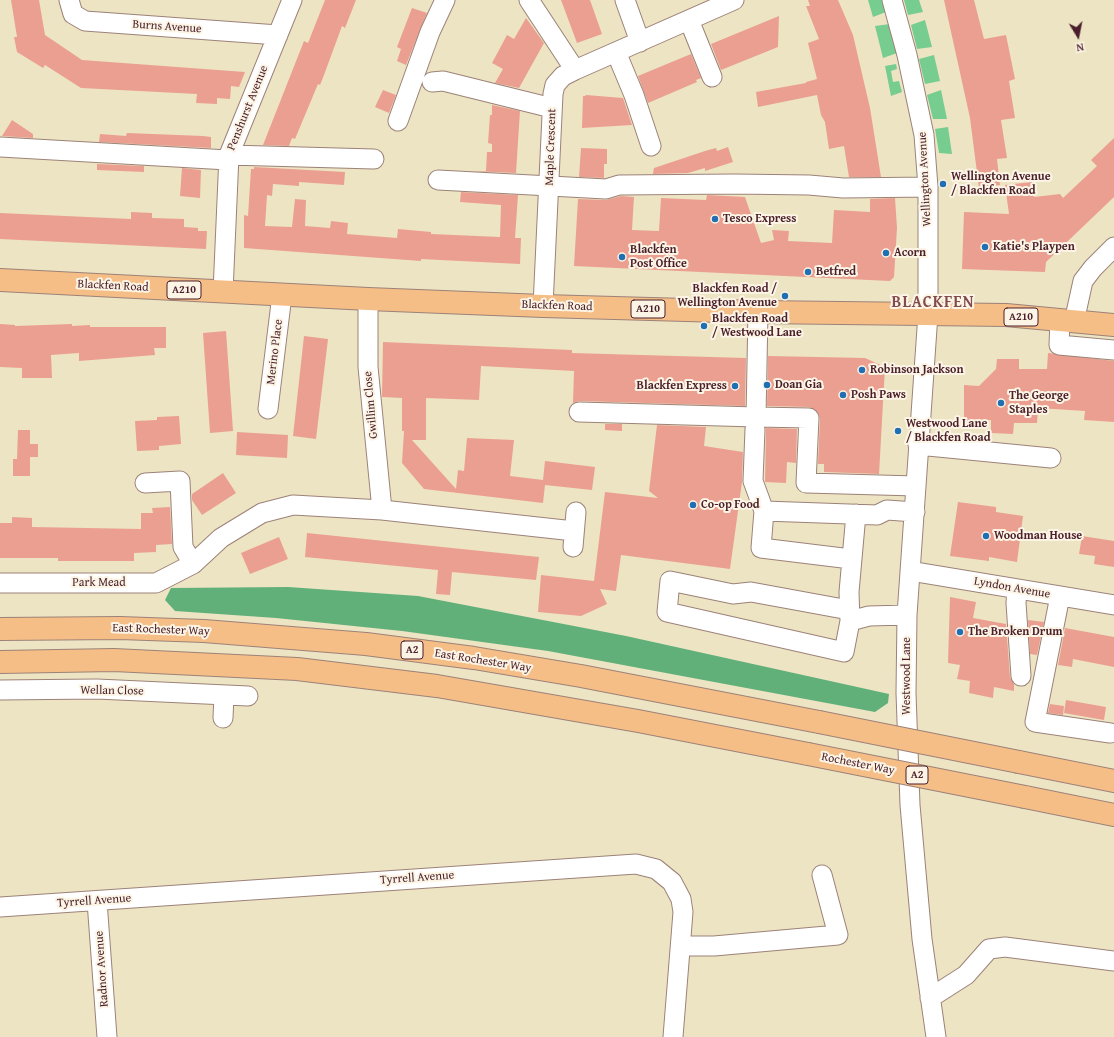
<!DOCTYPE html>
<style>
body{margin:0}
#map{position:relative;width:1114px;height:1037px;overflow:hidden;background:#ede4c4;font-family:"Gentium Book Plus",serif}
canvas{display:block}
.north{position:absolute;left:1058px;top:16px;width:40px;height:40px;-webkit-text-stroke:3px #fcf5e5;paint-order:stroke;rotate:170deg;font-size:11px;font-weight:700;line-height:16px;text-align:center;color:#4a1f2b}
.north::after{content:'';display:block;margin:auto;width:14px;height:18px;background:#4a1f2b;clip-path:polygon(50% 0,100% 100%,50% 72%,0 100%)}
</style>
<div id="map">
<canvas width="1114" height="1037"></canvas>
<div class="north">N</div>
</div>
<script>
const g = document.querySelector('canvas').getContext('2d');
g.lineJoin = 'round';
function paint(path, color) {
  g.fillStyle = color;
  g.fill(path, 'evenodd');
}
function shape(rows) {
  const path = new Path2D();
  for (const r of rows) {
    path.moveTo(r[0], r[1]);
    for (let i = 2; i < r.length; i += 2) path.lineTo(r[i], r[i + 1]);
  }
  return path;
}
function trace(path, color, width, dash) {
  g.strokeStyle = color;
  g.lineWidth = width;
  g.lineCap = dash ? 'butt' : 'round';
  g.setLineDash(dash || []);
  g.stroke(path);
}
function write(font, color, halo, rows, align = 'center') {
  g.font = font + ' "Gentium Book Plus",serif';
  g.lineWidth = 4;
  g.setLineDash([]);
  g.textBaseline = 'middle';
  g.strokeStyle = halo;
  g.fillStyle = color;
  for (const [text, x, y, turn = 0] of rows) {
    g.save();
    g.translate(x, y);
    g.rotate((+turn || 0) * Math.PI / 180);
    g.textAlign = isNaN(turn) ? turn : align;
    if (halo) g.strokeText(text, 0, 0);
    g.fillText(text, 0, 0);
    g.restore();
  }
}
paint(shape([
 [868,0,883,0,886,12,873,17],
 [904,0,919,0,923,12,908,15],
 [925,20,932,47,917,49,911,25],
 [890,24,897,53,883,58,875,26],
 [934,55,940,81,925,84,919,59],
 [896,64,897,69,891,71,893,82,899,81,902,92,891,96,885,66],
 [941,90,947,119,933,119,927,95],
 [948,127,952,154,939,153,935,129]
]), '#77cc8f');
paint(shape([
 [288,587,418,596,626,636,889,694,888,703,875,712,548,651,402,631,276,618,175,611,165,600,171,588]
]), '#61b07a');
paint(shape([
 [11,0,39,0,45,35,82,60,245,72,239,87,231,86,230,99,217,98,217,104,196,103,197,94,81,88,45,65,43,68,17,52,14,37,17,37],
 [325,0,356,0,345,28,342,26,324,75,320,85,318,84,295,139,292,138,289,146,263,145,304,41,308,43],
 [561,0,590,0,602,34,577,43],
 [808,0,838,0,853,35,870,108,881,177,849,177,844,146,829,149,825,122,821,115,817,95,758,107,756,92,806,83,806,82,817,79,808,43,819,39,806,6,810,6],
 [944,0,974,0,984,39,1006,35,1015,79,1009,81,1015,118,1001,120,1007,158,997,159,1000,185,979,188,970,118],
 [412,8,427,13,406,65,397,61,401,49,397,47],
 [779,16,778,47,721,70,711,44],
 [526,18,544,43,519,88,495,83,503,69,492,63,507,35,514,39],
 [691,54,701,78,696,80,697,82,648,103,638,76],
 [383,90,396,95,389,113,375,107],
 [586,95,623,98,632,125,582,128,583,96,585,96],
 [492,105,520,111,516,173,471,171,486,171,487,152,492,152,492,144,488,143,490,115,492,115],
 [12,120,33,134,33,138,2,136],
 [127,133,203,136,211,137,211,148,99,142,100,134,126,136],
 [1114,138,1114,197,1046,262,1045,272,962,269,964,212,1009,214,1005,185,1032,182,1034,197,1060,194,1063,198,1097,166,1091,160],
 [728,147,733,162,705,171,705,168,688,173,653,174,654,168,705,151,716,148,717,151],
 [581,148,607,149,607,164,604,164,604,178,579,177],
 [97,164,144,166,144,172,97,170],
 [254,167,345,172,344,185,299,182,299,186,273,184,272,196,267,195,265,226,292,227,295,199,306,200,305,226,330,228,331,221,348,223,347,234,397,238,398,229,431,232,431,234,500,237,501,205,460,202,461,192,518,195,515,238,521,238,520,264,421,259,421,261,244,248,244,215,248,216,251,169,254,169],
 [182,168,201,170,200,198,180,196],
 [707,195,745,197,761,243,774,240,772,230,789,231,788,241,832,243,834,210,870,212,870,199,895,198,897,228,894,277,890,281,574,266,578,199,606,200,621,196,634,197,632,230,659,231,661,198,706,200],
 [131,212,152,213,152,218,184,219,184,227,198,228,198,231,207,231,206,249,0,239,0,213,131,219],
 [0,324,15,325,15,326,72,324,72,326,90,325,90,327,166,327,166,348,154,348,155,355,79,361,79,353,51,355,52,378,22,378,22,368,0,367],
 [226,331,233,431,210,433,203,333],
 [304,336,328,339,316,439,293,436],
 [383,342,572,350,572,353,746,358,745,406,579,401,573,403,574,371,481,366,479,400,426,398,426,440,412,440,456,489,458,470,464,471,467,438,514,440,510,476,543,480,545,461,595,467,592,490,545,485,543,503,424,489,402,463,404,431,402,431,402,398,382,397],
 [1048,353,1114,361,1114,422,1084,420,1085,411,1038,408,1037,423,1014,423,1013,434,991,433,991,420,964,421,964,385,979,386,996,369,997,359,1019,359,1019,369,1047,369],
 [768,356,865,358,885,367,879,474,824,472,824,464,818,464,820,419,818,413,809,407,767,406],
 [179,416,181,444,159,446,159,450,137,451,135,421,157,420,157,417],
 [605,424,622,424,622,431,605,430],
 [657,425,706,427,704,446,743,452,742,482,730,569,621,555,616,591,600,589,607,604,581,616,538,612,541,575,594,581,605,492,658,498,649,491],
 [766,428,797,429,796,463,787,462,786,483,765,482],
 [18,430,30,430,30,444,38,444,38,457,30,457,30,476,13,476,13,459,17,459],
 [237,432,288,435,287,458,236,455],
 [223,473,236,493,202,515,192,500,192,494],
 [958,502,996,507,996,512,1023,516,1017,562,989,557,989,561,950,556],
 [170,507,172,544,156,545,156,552,134,553,134,561,58,561,58,558,0,558,0,523,12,523,12,517,32,518,32,527,141,529,141,513,153,513,152,508],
 [307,533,539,557,536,580,452,572,450,595,436,594,438,570,305,557],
 [1082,536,1114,541,1114,567,1094,564,1095,556,1079,554],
 [279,537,288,559,250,574,241,553],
 [950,597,976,602,973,618,1006,624,1010,677,1014,684,1014,691,994,687,993,698,969,693,970,681,957,679,960,665,948,663],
 [1028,620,1044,622,1037,655,1030,654],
 [1065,628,1114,637,1114,667,1073,659,1072,667,1058,665],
 [1066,700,1106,707,1104,720,1064,713],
 [1050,704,1064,706,1063,715,1048,713]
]), '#eb9f91');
const minor = shape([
 [69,0,73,14,85,21,278,35],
 [529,0,575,70],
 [625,0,640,42],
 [892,0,907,55,924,135,928,187,928,314,907,615,906,693,910,805,922,939,936,1037],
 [689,20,712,77],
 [616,52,634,95,651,146],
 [432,82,443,81,552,108],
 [398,121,430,32,445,0],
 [0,147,228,160],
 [229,155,374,159],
 [438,180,606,189,619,185,735,184,809,185,843,188,928,187],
 [223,292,229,155,292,0],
 [368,299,368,367,382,510],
 [543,306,553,94,555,85,563,76,575,70,734,0],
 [758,312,756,417,809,418,806,483,916,486],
 [1060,320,1059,345,1114,350],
 [1074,322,1083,281,1093,268,1114,247],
 [268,409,282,295],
 [579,412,756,417],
 [755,429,753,481,764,511],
 [918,445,1051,458],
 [145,483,180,481,183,547,193,564],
 [573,547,576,512],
 [851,559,761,548,764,511,877,515,887,510,915,512],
 [910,571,1114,605],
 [0,583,156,583,193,564,221,538,262,513,293,505,382,510,574,531],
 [1017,589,1016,603,1021,676],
 [1060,596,1035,722,1110,733],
 [849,610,751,592,733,594,670,581,667,612,844,652,850,621,849,592,856,514],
 [850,621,869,616,907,615],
 [0,690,97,689,248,696],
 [223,718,224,695],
 [97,901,107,1037],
 [0,907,636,864,656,869,672,882,681,899,683,912,673,1037],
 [681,946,714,946,838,935,822,875],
 [930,998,966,975,989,949,1005,947,1114,961]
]);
const major = shape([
 [0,280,368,299,543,306,758,312,1006,315,1114,325]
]);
const highway = shape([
 [0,629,120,628,204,631,366,644,474,658,581,676,819,722],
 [0,662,114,660,297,669,437,686,638,721,808,754],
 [1019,762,1114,781],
 [1025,797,1114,815]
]);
trace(minor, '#9c8278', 21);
trace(major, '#9c8278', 24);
trace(highway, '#9c8278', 24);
trace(minor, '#fff', 19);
trace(major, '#f6be87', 22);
trace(highway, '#f6be87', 22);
const highwayBridge = shape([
 [819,722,1019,762],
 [808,754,1025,797]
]);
trace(highwayBridge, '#9c8278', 24, []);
trace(highwayBridge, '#f6be87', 22);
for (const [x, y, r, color] of [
 [943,184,4,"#1f6fb2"],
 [715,219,4,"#1f6fb2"],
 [985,247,4,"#1f6fb2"],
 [886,253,4,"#1f6fb2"],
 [622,257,4,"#1f6fb2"],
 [808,272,4,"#1f6fb2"],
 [785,296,4,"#1f6fb2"],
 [704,326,4,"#1f6fb2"],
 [862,370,4,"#1f6fb2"],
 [767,385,4,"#1f6fb2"],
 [735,386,4,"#1f6fb2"],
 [843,395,4,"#1f6fb2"],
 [1001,403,4,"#1f6fb2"],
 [898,431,4,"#1f6fb2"],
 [693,505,4,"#1f6fb2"],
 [986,536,4,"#1f6fb2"],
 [960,632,4,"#1f6fb2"]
]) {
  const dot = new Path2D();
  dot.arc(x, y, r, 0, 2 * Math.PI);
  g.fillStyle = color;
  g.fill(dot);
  trace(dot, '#fcf5e5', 1.5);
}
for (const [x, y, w] of [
 [184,290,34],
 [648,309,34],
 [1021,317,34],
 [412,650,22],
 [917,775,22]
]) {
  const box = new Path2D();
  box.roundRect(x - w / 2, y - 9, w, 18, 3);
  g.fillStyle = '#fcf5e5';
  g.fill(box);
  trace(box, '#4a1f2b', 1);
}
write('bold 11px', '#4a1f2b', null, [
 ["A210",184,290],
 ["A210",648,309],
 ["A210",1021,317],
 ["A2",412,650],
 ["A2",917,775]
]);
write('12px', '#4a1f2b', '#fcf5e5', [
 ["Burns Avenue",167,27,4],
 ["Penshurst Avenue",248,108,-68],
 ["Maple Crescent",551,147,-88],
 ["Wellington Avenue",925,179,-93],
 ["Blackfen Road",113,286,3],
 ["Blackfen Road",557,306,2],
 ["Merino Place",275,352,-83],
 ["Gwillim Close",371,405,-95],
 ["Park Mead",99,583],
 ["Lyndon Avenue",1012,588,10],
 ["East Rochester Way",161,630,2],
 ["East Rochester Way",483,661,9],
 ["Westwood Lane",907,676,-90],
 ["Wellan Close",112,691,1],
 ["Rochester Way",858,764,11],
 ["Tyrrell Avenue",417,878,-4],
 ["Tyrrell Avenue",94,901,-4],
 ["Radnor Avenue",102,969,-94]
]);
write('bold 12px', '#4a1f2b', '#fcf5e5', [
 ["Wellington Avenue",951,177],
 ["/ Blackfen Road",951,191],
 ["Tesco Express",723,219],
 ["Katie's Playpen",993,247],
 ["Blackfen",630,250],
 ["Post Office",630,264],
 ["Acorn",894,253],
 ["Betfred",816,272],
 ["Blackfen Road /",777,289,"right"],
 ["Wellington Avenue",777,303,"right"],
 ["Blackfen Road",712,319],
 ["/ Westwood Lane",712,333],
 ["Robinson Jackson",870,370],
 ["Doan Gia",775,385],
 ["Blackfen Express",727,386,"right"],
 ["Posh Paws",851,395],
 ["The George",1009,396],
 ["Staples",1009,410],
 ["Westwood Lane",906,424],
 ["/ Blackfen Road",906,438],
 ["Co-op Food",701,505],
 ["Woodman House",994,536],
 ["The Broken Drum",968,632]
], 'left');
g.letterSpacing = '1px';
write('bold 16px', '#824c4f', '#fcf5e5', [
 ["BLACKFEN",933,303]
]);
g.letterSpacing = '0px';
</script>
